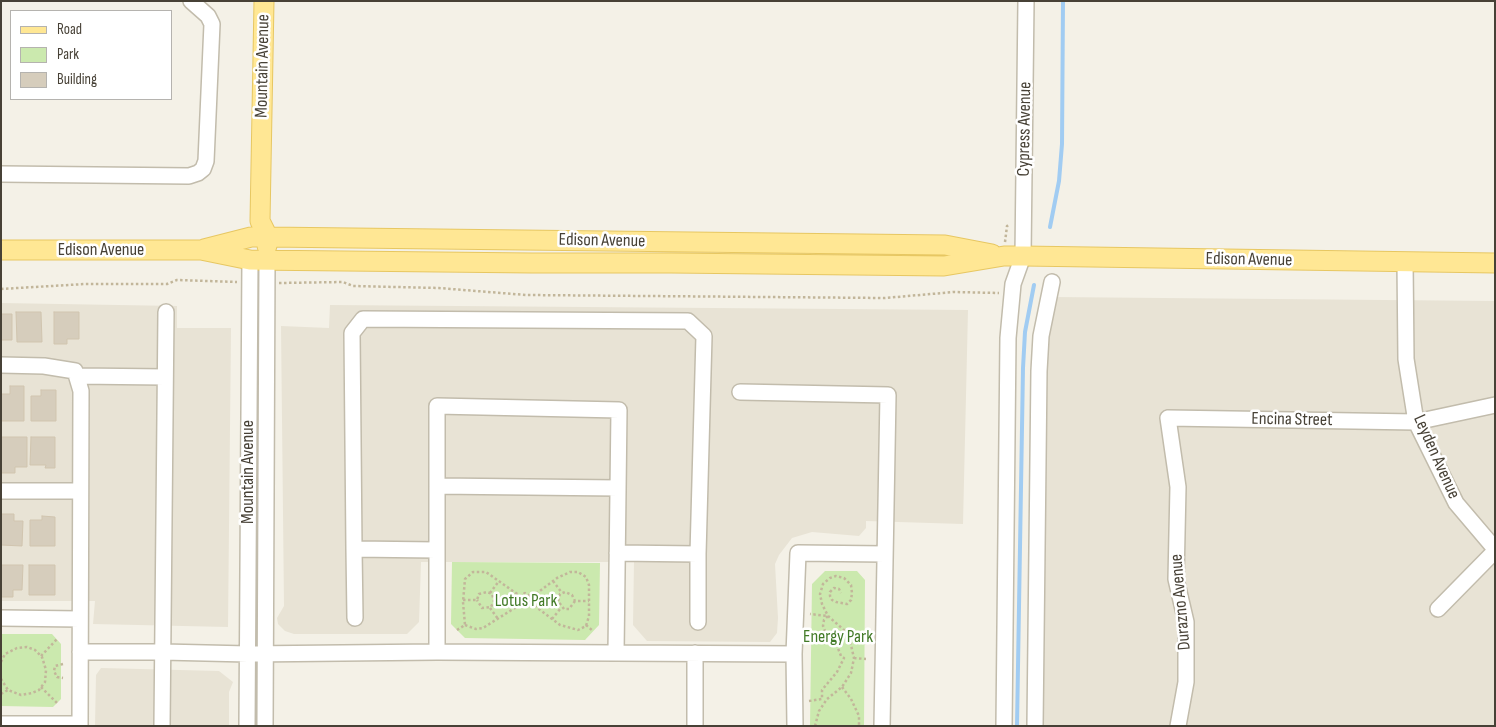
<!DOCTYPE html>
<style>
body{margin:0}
#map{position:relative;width:1496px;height:727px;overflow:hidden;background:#f4f1e7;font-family:"Sofia Sans Condensed",sans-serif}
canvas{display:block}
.frame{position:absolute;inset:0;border:2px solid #474136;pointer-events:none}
.legend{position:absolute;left:10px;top:10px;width:162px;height:90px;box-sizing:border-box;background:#fff;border:1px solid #b5b3af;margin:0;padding:6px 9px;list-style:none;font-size:15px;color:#474136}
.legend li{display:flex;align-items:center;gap:10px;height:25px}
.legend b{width:25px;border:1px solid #b5b3af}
</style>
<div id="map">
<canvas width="1496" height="727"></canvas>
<div class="frame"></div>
<ul class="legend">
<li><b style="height:6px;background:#ffe794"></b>Road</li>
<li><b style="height:14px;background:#cbe9ae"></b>Park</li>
<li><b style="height:14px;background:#d6cdbc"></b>Building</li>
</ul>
</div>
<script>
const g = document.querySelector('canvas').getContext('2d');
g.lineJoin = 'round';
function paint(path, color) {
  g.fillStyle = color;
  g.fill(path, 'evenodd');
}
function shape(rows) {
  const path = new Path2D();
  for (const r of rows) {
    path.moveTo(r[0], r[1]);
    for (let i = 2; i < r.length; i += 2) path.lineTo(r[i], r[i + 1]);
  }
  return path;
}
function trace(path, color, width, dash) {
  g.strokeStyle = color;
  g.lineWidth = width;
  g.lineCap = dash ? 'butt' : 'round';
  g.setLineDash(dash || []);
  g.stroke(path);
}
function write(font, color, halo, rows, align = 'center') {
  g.font = font + ' "Sofia Sans Condensed",sans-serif';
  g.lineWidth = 5;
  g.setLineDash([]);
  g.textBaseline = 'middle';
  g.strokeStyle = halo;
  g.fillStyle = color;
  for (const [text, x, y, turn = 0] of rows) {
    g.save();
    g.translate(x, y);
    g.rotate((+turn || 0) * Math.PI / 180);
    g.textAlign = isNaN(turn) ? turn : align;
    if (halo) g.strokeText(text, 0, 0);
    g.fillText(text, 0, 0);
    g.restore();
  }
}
paint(shape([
 [1053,297,1495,301,1495,726,1039,726,1042,383],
 [1,303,177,306,177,328,231,328,228,627,93,624,95,601,1,601],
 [330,305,968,310,963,524,866,521,866,528,859,536,812,532,792,538,779,555,775,564,778,618,777,633,770,642,647,641,633,625,634,562,421,562,419,622,407,634,294,634,285,631,278,624,277,618,284,606,281,326,329,328],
 [101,668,219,671,233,682,229,692,229,726,95,726,96,675]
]), '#e8e3d5');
paint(shape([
 [452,562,600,563,599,625,585,640,465,638,451,624],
 [825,571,857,571,865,580,864,726,810,726,812,584],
 [1,634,52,634,61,644,61,699,53,707,1,706]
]), '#cbe9ae');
trace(shape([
 [1050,227,1059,181,1062,144,1063,1],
 [1017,726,1023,368,1025,332,1034,285]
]), '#a1ccf2', 4);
const building = shape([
 [16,312,41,312,42,342,17,342,16,312],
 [54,312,79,312,79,339,67,339,67,344,54,344,54,312],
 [1,314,12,314,12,340,1,340,1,314],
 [10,386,24,386,24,421,1,421,1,394,10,394,10,386],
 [41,390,56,390,56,421,31,421,31,396,41,396,41,390],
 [1,437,27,437,27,467,15,467,15,473,1,473,1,437],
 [31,437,55,437,55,468,45,468,46,465,30,465,31,437],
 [1,514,14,514,14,521,23,521,22,546,1,545,1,514],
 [42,516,55,517,55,546,30,546,30,520,42,520,42,516],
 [1,565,23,565,22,590,13,590,13,597,1,597,1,565],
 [29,565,55,565,55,595,29,595,29,565]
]);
paint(building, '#d6cdbc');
trace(building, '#d1c5af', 1);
const minor = shape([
 [1,174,189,176,198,173,203,169,206,161,212,24,208,16,191,1],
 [1405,262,1406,359,1416,422,1456,503,1495,549],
 [1,365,44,366,75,371,81,391,80,726],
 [77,376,165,377],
 [740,392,888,395,882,726],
 [437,486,618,488],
 [1,491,80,491],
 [354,549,355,618],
 [436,550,354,549,352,333,363,319,688,321,704,336,698,554,617,553],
 [698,554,698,622],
 [1438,609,1495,551],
 [1,618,80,619],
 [80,652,163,652,248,654,437,652,794,654],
 [437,652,437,406,619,410,616,653],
 [1,724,80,724],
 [162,726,166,312],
 [247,726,250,260],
 [265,726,267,261],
 [695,726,695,653],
 [795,726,794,654,798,553,885,554],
 [1004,726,1008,338,1013,284,1023,256,1026,1],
 [1035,726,1039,371,1041,336,1052,282],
 [1178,726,1186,682,1186,622,1176,579,1178,487,1168,418,1416,422,1495,405]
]);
const major = shape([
 [264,1,260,221,268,237,267,246],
 [204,249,251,237,268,237,945,245,992,254],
 [1,250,201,250,250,260,532,263,671,263,944,266,1004,256,1023,256,1495,263]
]);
trace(minor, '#c2bcac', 18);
trace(major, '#e7c762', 21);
trace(shape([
 [1005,242,1007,226,1010,225],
 [279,283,343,282,353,286,439,288,526,295,885,298,954,292,999,293],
 [1,289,85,284,167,284,177,280,237,282],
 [553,581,562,593],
 [490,593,499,581],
 [463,600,477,600,479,594,487,592,492,594,494,601,491,607,482,608,477,600],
 [575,601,569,609,564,609,558,601,560,594,565,592,572,595,575,601,589,601],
 [490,608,498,619],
 [552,619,561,608],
 [465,625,476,629,483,628,521,604],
 [586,625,593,631],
 [457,630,465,625,463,602,465,579,473,572,486,572,520,596,520,602,522,606,529,606,532,604,560,625,578,630,586,626,589,616,589,585,586,577,578,572,570,572,557,578,532,597,525,593,520,596],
 [41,656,58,638],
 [854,658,866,659],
 [1,662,5,654,17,648,27,647,35,650,42,657,46,670,45,682,39,690,32,693,21,695,8,690,1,679],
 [63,664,55,666,54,671,57,677,63,678],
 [41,687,58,704],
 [842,687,851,699,859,716,859,726],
 [1,694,8,690],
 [809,701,822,699,822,690,837,672,844,658,841,656,834,638,825,631,823,626,824,620,828,616,810,614],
 [815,726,819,711,827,699,842,687,851,673,854,658,850,641,844,630,828,616,822,604,820,594,823,584,830,578,836,576,844,578,851,585,852,593,851,600,847,604,836,602,832,600,830,596,830,592,834,588,839,589,841,593]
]), '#c2b69a', 2.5, [2.5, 2.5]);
trace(minor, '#fff', 15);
trace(major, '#ffe794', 19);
write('18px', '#474136', '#fff', [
 ["Mountain Avenue",263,66,-89],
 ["Cypress Avenue",1025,129,-89],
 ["Edison Avenue",602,241,1],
 ["Edison Avenue",101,250],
 ["Edison Avenue",1249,260,1],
 ["Encina Street",1292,420,1],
 ["Leyden Avenue",1436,457,66],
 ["Mountain Avenue",248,472,-90],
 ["Durazno Avenue",1181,602,-95]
]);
write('18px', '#427a27', '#fff', [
 ["Lotus Park",526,601],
 ["Energy Park",838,637]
]);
</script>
